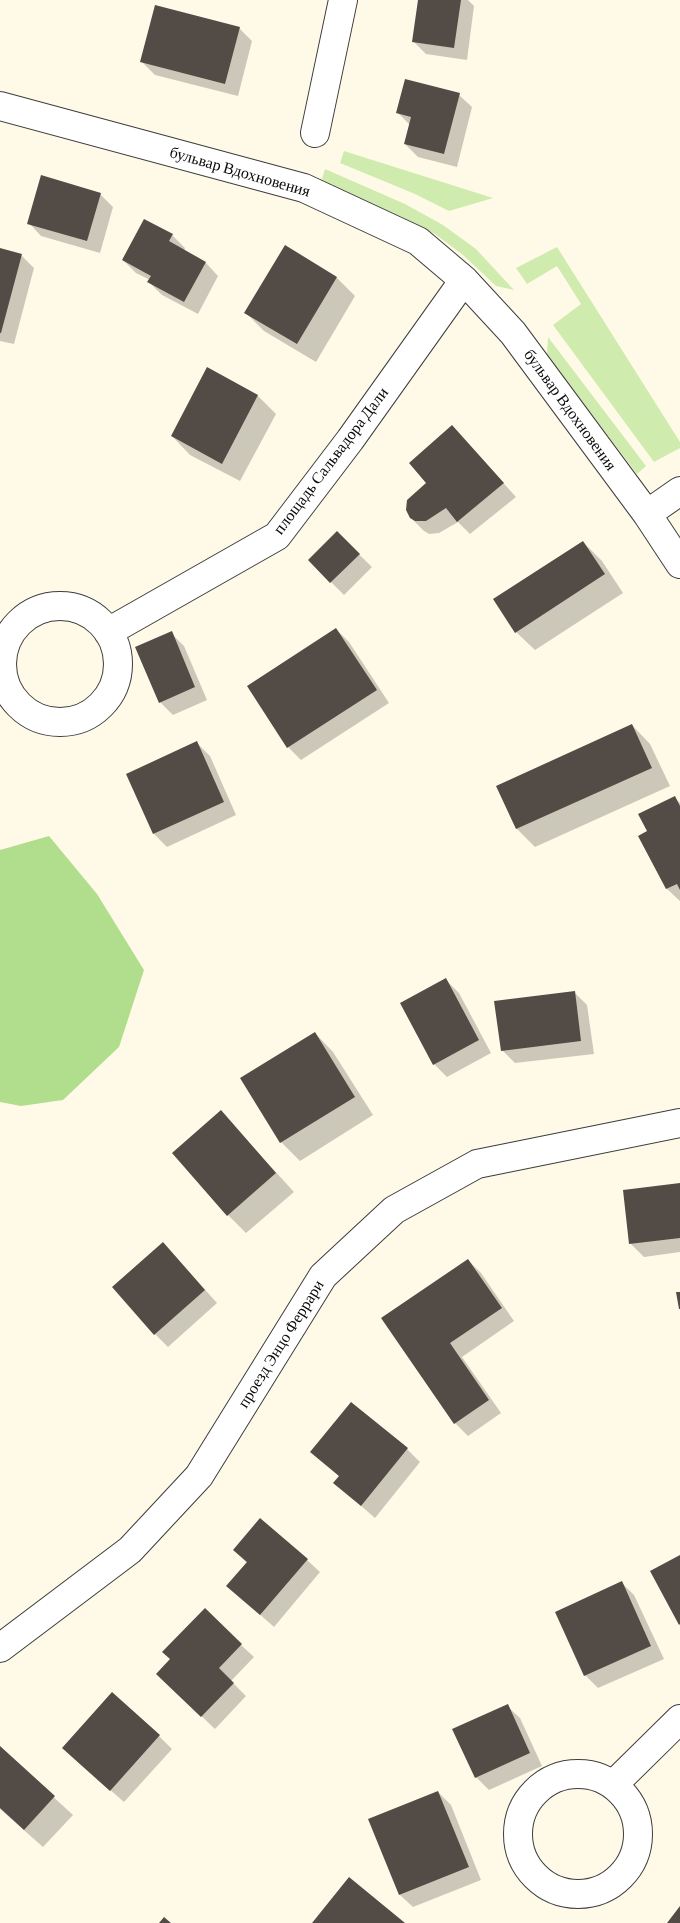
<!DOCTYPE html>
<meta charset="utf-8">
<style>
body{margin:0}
canvas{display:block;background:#fffae7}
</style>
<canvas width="680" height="1923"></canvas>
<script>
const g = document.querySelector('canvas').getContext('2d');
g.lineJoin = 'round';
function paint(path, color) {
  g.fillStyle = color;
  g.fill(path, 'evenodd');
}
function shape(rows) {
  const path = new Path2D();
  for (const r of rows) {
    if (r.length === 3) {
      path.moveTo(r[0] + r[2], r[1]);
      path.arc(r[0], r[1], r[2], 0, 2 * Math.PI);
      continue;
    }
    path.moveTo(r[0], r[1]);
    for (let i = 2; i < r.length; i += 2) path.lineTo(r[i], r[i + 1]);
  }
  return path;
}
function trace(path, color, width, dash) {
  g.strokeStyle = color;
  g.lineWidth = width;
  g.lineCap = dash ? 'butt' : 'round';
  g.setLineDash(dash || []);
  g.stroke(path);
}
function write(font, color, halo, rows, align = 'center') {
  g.font = font + ' "Crimson Pro",serif';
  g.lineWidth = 5;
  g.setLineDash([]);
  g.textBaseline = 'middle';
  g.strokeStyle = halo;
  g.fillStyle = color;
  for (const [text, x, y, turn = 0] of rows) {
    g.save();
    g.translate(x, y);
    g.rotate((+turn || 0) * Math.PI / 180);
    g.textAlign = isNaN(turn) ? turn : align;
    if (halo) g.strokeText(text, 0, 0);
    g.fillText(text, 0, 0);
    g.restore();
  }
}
paint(shape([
 [344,151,493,198,449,211,415,194,340,163],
 [325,169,405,204,443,225,476,249,514,290,496,286,463,255,435,234,402,217,321,182],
 [557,247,680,442,680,448,654,462,553,325,581,304,557,266,527,284,516,268],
 [548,337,646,466,637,474,547,355]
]), '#cfecae');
paint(shape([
 [49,836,97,894,144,970,119,1047,63,1100,21,1106,0,1102,0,850]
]), '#b1de8c');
paint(shape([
 [419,0,468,0,474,6,467,60,426,54,413,41],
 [239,28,252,41,238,96,155,75,142,62],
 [459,95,472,107,457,167,418,157,405,144,410,125,398,113],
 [100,194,113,207,100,253,41,236,29,223],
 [172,235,185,248,184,251,206,263,218,276,198,314,162,295,149,282,150,280,136,273,123,260],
 [285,247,337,278,355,296,316,362,264,331,246,313],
 [0,249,21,255,34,268,14,344,0,341],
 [208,369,258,396,276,414,240,481,190,455,172,436],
 [452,426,516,497,470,534,458,522,439,533,429,534,424,531,411,518],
 [337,533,372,567,344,595,309,560],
 [583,542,602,561,623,593,535,650,516,632],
 [336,629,349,642,389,703,301,760,288,747,249,686],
 [171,633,184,646,207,700,173,715,160,702],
 [632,725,650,744,670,786,535,847,517,829,498,786],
 [197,743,210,756,236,815,167,847,154,834],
 [674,797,680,803,680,901,667,889,640,837,649,832],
 [446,980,459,993,491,1053,447,1077,434,1064],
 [574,992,587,1005,594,1054,515,1063,502,1050],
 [315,1033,333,1052,373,1115,300,1161,281,1142,242,1079],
 [221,1112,294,1192,246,1233,228,1215],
 [680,1184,680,1252,644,1257,631,1244],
 [175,1256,217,1303,168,1347,155,1334],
 [468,1260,481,1273,514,1321,462,1357,501,1413,468,1436,455,1423,383,1319],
 [351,1404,407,1449,420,1462,375,1518,335,1483,340,1477,312,1452],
 [234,1550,307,1560,320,1572,274,1627,228,1586,247,1563],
 [621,1582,634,1595,664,1659,598,1688,585,1675],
 [241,1645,254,1657,231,1681,246,1696,215,1729,171,1687],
 [507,1706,520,1718,542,1766,489,1790,476,1777],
 [159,1736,172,1749,124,1802,77,1761],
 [0,1748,73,1815,43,1847,0,1809],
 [438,1792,451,1805,481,1880,413,1907,400,1895,370,1819]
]), '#0003');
paint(shape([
 [418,0,461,0,454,48,412,42],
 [155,5,240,27,225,84,140,62],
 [405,79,460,93,444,154,404,144,411,117,396,113],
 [41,175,101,193,87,241,27,224],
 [144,219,173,234,169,241,206,262,184,302,147,282,151,276,122,260],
 [285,245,337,277,297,344,244,313],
 [0,248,22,254,1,333,0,333],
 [207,367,258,395,222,464,171,436],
 [452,425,504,483,457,522,446,508,426,521,415,521,410,518,406,510,407,500,426,483,409,463],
 [337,531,360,554,330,583,308,560],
 [583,541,605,574,515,633,493,599],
 [336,628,377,690,287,748,247,686],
 [172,631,195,687,159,703,135,647],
 [632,724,652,768,516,829,496,786],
 [197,741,224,802,153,834,126,774],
 [675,796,680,806,680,890,677,884,666,889,638,836,647,831,638,814],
 [446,978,479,1040,433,1065,400,1003],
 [575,991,581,1041,501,1051,494,1001],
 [315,1032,355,1097,280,1143,240,1078],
 [221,1110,276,1173,227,1216,172,1153],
 [680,1183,680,1238,629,1244,623,1190],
 [163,1242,205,1290,154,1335,112,1287],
 [468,1259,502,1308,450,1343,489,1400,454,1424,381,1318],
 [676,1292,680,1292,680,1309,679,1309],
 [351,1402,408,1448,361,1506,333,1483,339,1476,310,1452],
 [260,1518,308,1559,260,1615,226,1586,247,1562,233,1550],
 [680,1555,680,1624,679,1625,650,1571],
 [622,1581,651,1646,584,1676,555,1612],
 [205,1608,242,1644,219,1668,234,1683,201,1717,156,1674,170,1659,162,1652],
 [112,1692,160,1735,110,1791,62,1748],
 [508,1704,530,1753,475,1778,452,1729],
 [0,1746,55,1796,24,1830,0,1808],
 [438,1791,469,1867,399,1895,368,1819],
 [349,1877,405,1923,312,1923],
 [680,1906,680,1923,667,1923],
 [164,1917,171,1923,159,1923]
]), '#534b46');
const minor = shape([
 [0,106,304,188,418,241,464,280,513,333,647,514,680,564],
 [315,133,343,0],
 [647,514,680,491],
 [60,664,58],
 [108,632,277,536,350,440,464,280],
 [0,1648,130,1550,199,1476,323,1276,394,1210,477,1164,680,1123],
 [578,1834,60],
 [613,1785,680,1719]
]);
trace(minor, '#3d3d3d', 30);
trace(minor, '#fff', 28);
write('16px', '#0a0a0a', '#fff', [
 ["бульвар Вдохновения",240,172,16],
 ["бульвар Вдохновения",570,410,54],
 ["площадь Сальвадора Дали",331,461,-53],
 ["проезд Энцо Феррари",281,1344,-58]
]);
</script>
